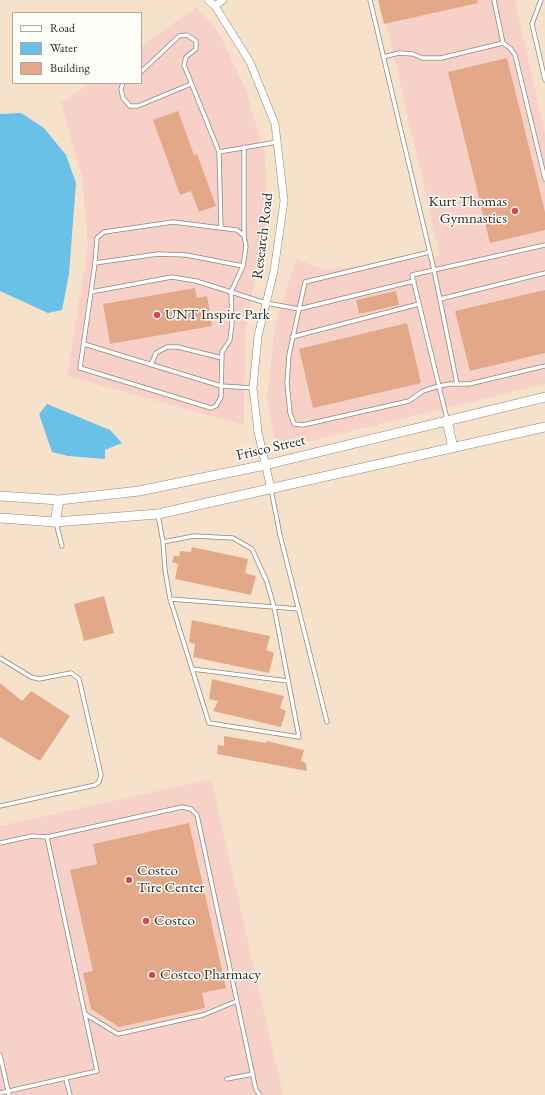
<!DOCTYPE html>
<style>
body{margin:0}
#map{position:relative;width:545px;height:1095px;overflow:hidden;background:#f6e2cb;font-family:"EB Garamond",serif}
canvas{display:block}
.legend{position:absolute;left:12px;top:12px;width:130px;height:72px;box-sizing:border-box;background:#fdfcf7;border:1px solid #a9a8a5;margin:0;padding:5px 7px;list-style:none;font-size:12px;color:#2b2b2b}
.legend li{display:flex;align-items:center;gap:8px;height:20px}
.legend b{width:20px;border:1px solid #a9a8a5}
</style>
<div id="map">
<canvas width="545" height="1095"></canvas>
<ul class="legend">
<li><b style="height:5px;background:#fff"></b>Road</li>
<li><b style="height:11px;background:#6ac1e7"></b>Water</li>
<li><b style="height:11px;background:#e3a887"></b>Building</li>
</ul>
</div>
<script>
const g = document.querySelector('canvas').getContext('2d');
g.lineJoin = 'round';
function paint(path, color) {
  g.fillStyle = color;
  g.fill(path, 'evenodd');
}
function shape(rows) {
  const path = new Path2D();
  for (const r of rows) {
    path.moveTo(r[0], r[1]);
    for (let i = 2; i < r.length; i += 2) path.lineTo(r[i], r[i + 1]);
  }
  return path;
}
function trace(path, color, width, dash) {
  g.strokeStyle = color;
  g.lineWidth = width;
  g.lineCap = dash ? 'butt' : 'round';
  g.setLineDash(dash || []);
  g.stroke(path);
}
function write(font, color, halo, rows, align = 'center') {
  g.font = font + ' "EB Garamond",serif';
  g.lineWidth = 3;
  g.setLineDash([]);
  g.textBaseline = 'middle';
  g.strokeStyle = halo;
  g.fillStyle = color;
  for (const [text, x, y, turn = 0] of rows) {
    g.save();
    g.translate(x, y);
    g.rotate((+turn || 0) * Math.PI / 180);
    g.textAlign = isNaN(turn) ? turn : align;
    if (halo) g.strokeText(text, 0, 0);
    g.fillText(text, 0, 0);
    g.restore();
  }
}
paint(shape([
 [381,0,515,0,545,134,545,384,277,449,267,398,275,326,296,259,326,270,440,256],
 [197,7,219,33,246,90,265,155,268,208,245,335,244,425,67,376,88,247,82,177,61,103,90,83,141,83,141,46],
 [211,779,283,1095,0,1095,0,826]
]), '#f7d1c8');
paint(shape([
 [21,113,44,128,66,155,76,183,69,274,62,310,48,313,0,291,0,114],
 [47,404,110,430,122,443,105,450,105,459,68,456,52,452,39,414]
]), '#6ac1e7');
paint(shape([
 [378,0,477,0,478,3,384,24],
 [507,58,545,212,545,230,490,243,448,72],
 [178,111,194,155,197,154,216,206,199,212,191,191,180,195,153,120],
 [195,288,197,298,207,296,212,326,110,344,103,304],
 [545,290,545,353,470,371,455,311],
 [396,291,399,305,359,314,356,300],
 [407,323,421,383,313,408,299,349],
 [192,547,248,559,245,573,256,576,251,595,175,579,178,564,172,562,174,556,179,556,180,551,191,552],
 [104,596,114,633,84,641,74,604],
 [192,620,270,636,266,650,274,653,269,673,193,657,195,644,189,642],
 [212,679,284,696,280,708,286,711,281,727,213,711,218,701,209,699],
 [0,683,22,701,31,691,70,716,40,761,0,737],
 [224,736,266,743,267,741,304,750,301,761,306,763,307,771,217,754,218,745,224,746],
 [189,823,226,988,202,993,205,1008,119,1027,91,1009,83,973,93,971,70,870,97,864,93,844]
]), '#e3a887');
const service = shape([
 [370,0,434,270,412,275,447,419],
 [541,0,532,24,545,80],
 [503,43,510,48,515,55,545,179],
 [383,57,399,53,413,54,422,58,441,58,503,43,494,0],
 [141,72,179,36,187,35,196,41,196,49,186,57,184,65,219,152,277,142],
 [123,83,121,89,123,98,130,106,138,106,191,84],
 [244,147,244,236],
 [219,152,221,228],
 [430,252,305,282,289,355,287,383,290,413,294,424,303,425,409,401,423,391,439,386,450,384,469,384,545,366],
 [95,263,97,238,104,232,173,222,237,230,244,236,246,246,243,266],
 [91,292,95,263,158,254,186,255,243,266,231,292,232,323,230,340,222,352,221,397,216,406,211,408,80,368,91,292,172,277,196,281,266,303,299,309,414,281],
 [440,299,545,273],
 [292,337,419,304],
 [84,344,221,386,253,388],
 [151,365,156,353,167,347,178,347,222,358],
 [457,384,434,270,545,245],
 [271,489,280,535,327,722],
 [158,515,163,542,194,536,233,538,252,549,267,582,274,607,299,737,209,723,170,599,274,607,299,609],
 [56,523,62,546],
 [163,542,165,570,170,599],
 [0,658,31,677,39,679,71,673,79,679,101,775,99,782,95,785,0,806],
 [192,669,288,681],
 [0,843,32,836,47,837,182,807,191,809,197,815,256,1090,260,1095],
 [85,1014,118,1034,203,1015,237,1001],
 [0,1055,9,1095],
 [66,1079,70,1095],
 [227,1079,253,1074],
 [0,1093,97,1071,47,837]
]);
const minor = shape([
 [208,0,215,6,250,62,275,124,284,201,274,271,258,336,253,388,258,432,271,489],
 [215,6,223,0]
]);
const tertiary = shape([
 [447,420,453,448],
 [0,496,59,500,139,491,265,465,545,397],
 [0,518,55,522,158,514,545,427],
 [55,522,59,500]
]);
trace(service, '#90867b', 5);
trace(minor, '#90867b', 8);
trace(tertiary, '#90867b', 10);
trace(service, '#fff', 3.5);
trace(minor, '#fff', 7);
trace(tertiary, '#fff', 9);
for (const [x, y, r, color] of [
 [515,211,4,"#d1495b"],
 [157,315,4,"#d1495b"],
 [129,880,4,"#d1495b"],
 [146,921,4,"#d1495b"],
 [152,975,4,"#d1495b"]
]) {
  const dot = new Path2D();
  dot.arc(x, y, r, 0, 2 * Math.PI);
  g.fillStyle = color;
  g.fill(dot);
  trace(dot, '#fdfcf7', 1.5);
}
write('15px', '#2b2b2b', '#fdfcf7', [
 ["Kurt Thomas",507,202,"right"],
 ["Gymnastics",507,219,"right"],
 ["UNT Inspire Park",165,315],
 ["Costco",137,871],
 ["Tire Center",137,888],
 ["Costco",154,921],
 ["Costco Pharmacy",160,975]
], 'left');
write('15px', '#2b2b2b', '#fdfcf7', [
 ["Research Road",263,236,-83],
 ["Frisco Street",271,448,-13]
]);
</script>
